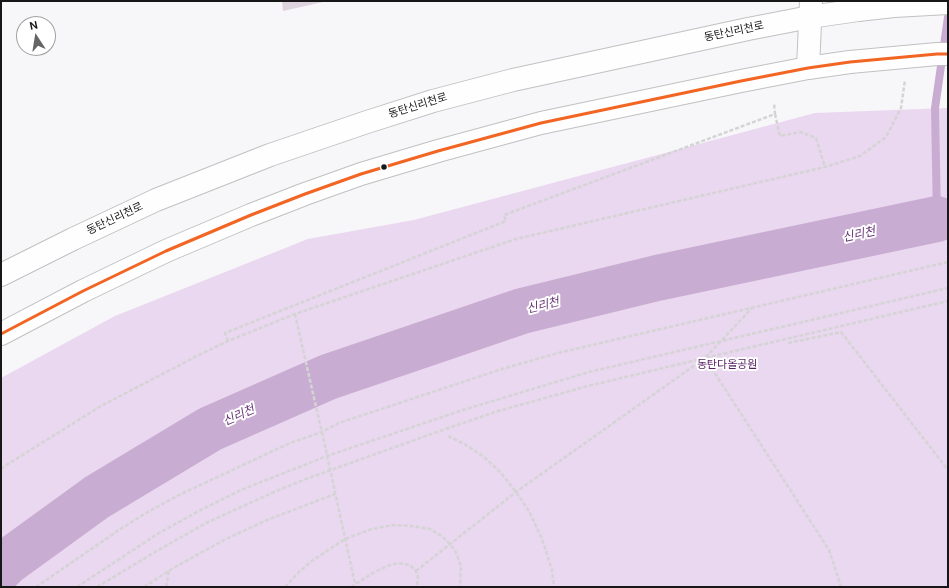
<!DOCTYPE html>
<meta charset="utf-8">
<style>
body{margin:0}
#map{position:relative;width:949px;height:588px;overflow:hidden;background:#f7f6f8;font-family:"DM Sans",sans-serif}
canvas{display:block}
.frame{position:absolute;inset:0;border:2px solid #181718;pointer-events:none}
.north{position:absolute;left:16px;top:16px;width:40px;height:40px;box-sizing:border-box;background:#fff;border:1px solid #a3a2a3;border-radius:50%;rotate:348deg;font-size:11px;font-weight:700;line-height:16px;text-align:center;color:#181718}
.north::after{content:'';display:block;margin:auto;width:14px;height:18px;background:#666566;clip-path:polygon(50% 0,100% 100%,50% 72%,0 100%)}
</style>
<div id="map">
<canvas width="949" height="588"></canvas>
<div class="frame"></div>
<div class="north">N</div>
</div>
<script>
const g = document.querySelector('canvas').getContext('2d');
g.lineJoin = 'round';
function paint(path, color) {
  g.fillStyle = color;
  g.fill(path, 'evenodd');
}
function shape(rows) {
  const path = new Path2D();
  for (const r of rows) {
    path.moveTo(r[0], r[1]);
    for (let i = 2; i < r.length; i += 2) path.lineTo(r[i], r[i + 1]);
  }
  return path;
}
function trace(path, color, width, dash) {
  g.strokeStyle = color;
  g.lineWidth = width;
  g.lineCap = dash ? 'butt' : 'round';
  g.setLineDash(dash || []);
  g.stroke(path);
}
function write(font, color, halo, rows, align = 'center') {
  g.font = font + ' "DM Sans","Noto Sans KR",sans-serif';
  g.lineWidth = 4;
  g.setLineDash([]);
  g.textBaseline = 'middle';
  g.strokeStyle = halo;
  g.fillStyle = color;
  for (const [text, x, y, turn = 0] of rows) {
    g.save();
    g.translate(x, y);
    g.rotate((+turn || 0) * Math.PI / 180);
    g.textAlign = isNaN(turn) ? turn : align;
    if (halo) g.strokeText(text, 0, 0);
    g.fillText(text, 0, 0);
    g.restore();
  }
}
paint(shape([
 [948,108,948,587,1,587,1,378,115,316,308,239,414,220,815,113]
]), '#ead7f0');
trace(shape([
 [948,17,935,108,937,219,948,219]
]), '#c9acd1', 8);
trace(shape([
 [1,568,6,563,97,497,210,429,328,377,522,311,657,278,937,219]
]), '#c9acd1', 46);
paint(shape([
 [282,1,323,1,323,2,283,11]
]), '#ddd4df');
const minor = shape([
 [808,68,811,1]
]);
const secondary = shape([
 [1,275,73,239,156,200,270,155,367,122,433,101,513,80,748,29,810,17,858,10],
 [1,334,83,291,166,251,251,215,305,194,361,174,438,151,541,123,741,81,808,68,850,62]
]);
trace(minor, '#c2c1c2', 24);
trace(secondary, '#c2c1c2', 24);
trace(shape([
 [775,114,780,136,800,132,816,138,825,167],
 [295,314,299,332],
 [228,341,225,333,506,221,504,215,775,114,774,103],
 [788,343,841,332,948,470],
 [705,358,829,550,841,587],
 [322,432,355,584],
 [448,436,466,445,484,457,501,473,516,492,529,511,542,539,552,570,554,587],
 [1,469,8,464,101,406,197,356,228,341,295,314,516,239,825,167,860,156,886,137,901,108,905,80],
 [416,571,516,492,705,358,753,307],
 [36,587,119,530,146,513,179,495,290,443,322,432,339,423,502,369,558,353,948,262],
 [77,587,159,533,199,511,241,490,327,456,463,410,589,372,948,288],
 [97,587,155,552,206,523,274,492,306,479,434,433,498,411,588,386,705,358,948,301],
 [144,587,175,567,224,540,267,520,335,494],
 [166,587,169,571],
 [285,587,299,572,313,560,345,539,372,529,393,525,411,526,430,529,443,537,455,550,461,566,460,587],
 [351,587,373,573,387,566,398,563,410,565,416,571,418,577,417,587]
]), '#d5d4d5', 2.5, [4, 2]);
trace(minor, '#fefefe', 22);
trace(secondary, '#fefefe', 22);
const secondaryBridge = shape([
 [858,10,894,6,948,3],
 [850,62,937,54,948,54]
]);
trace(secondaryBridge, '#c2c1c2', 24, []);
trace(shape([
 [299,332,322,433]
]), '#d5d4d5', 2.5, [4, 2]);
trace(secondaryBridge, '#fefefe', 22);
trace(shape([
 [1,334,83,291,166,251,251,215,305,194,361,174,438,151,541,123,741,81,808,68,850,62,937,54,948,54]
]), '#f26522', 3);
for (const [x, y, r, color] of [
 [384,167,3.5,"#181718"]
]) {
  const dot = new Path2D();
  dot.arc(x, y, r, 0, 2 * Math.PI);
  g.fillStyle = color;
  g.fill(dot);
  trace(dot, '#fff', 1.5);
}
write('11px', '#181718', '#fff', [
 ["동탄신리천로",734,32,-12],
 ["동탄신리천로",418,106,-17],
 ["동탄신리천로",115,219,-25]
]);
write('11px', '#562363', '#fff', [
 ["동탄다올공원",727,365]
]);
write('italic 12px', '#683576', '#fff', [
 ["신리천",859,235,-12],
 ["신리천",543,306,-14],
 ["신리천",239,416,-24]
]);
</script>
